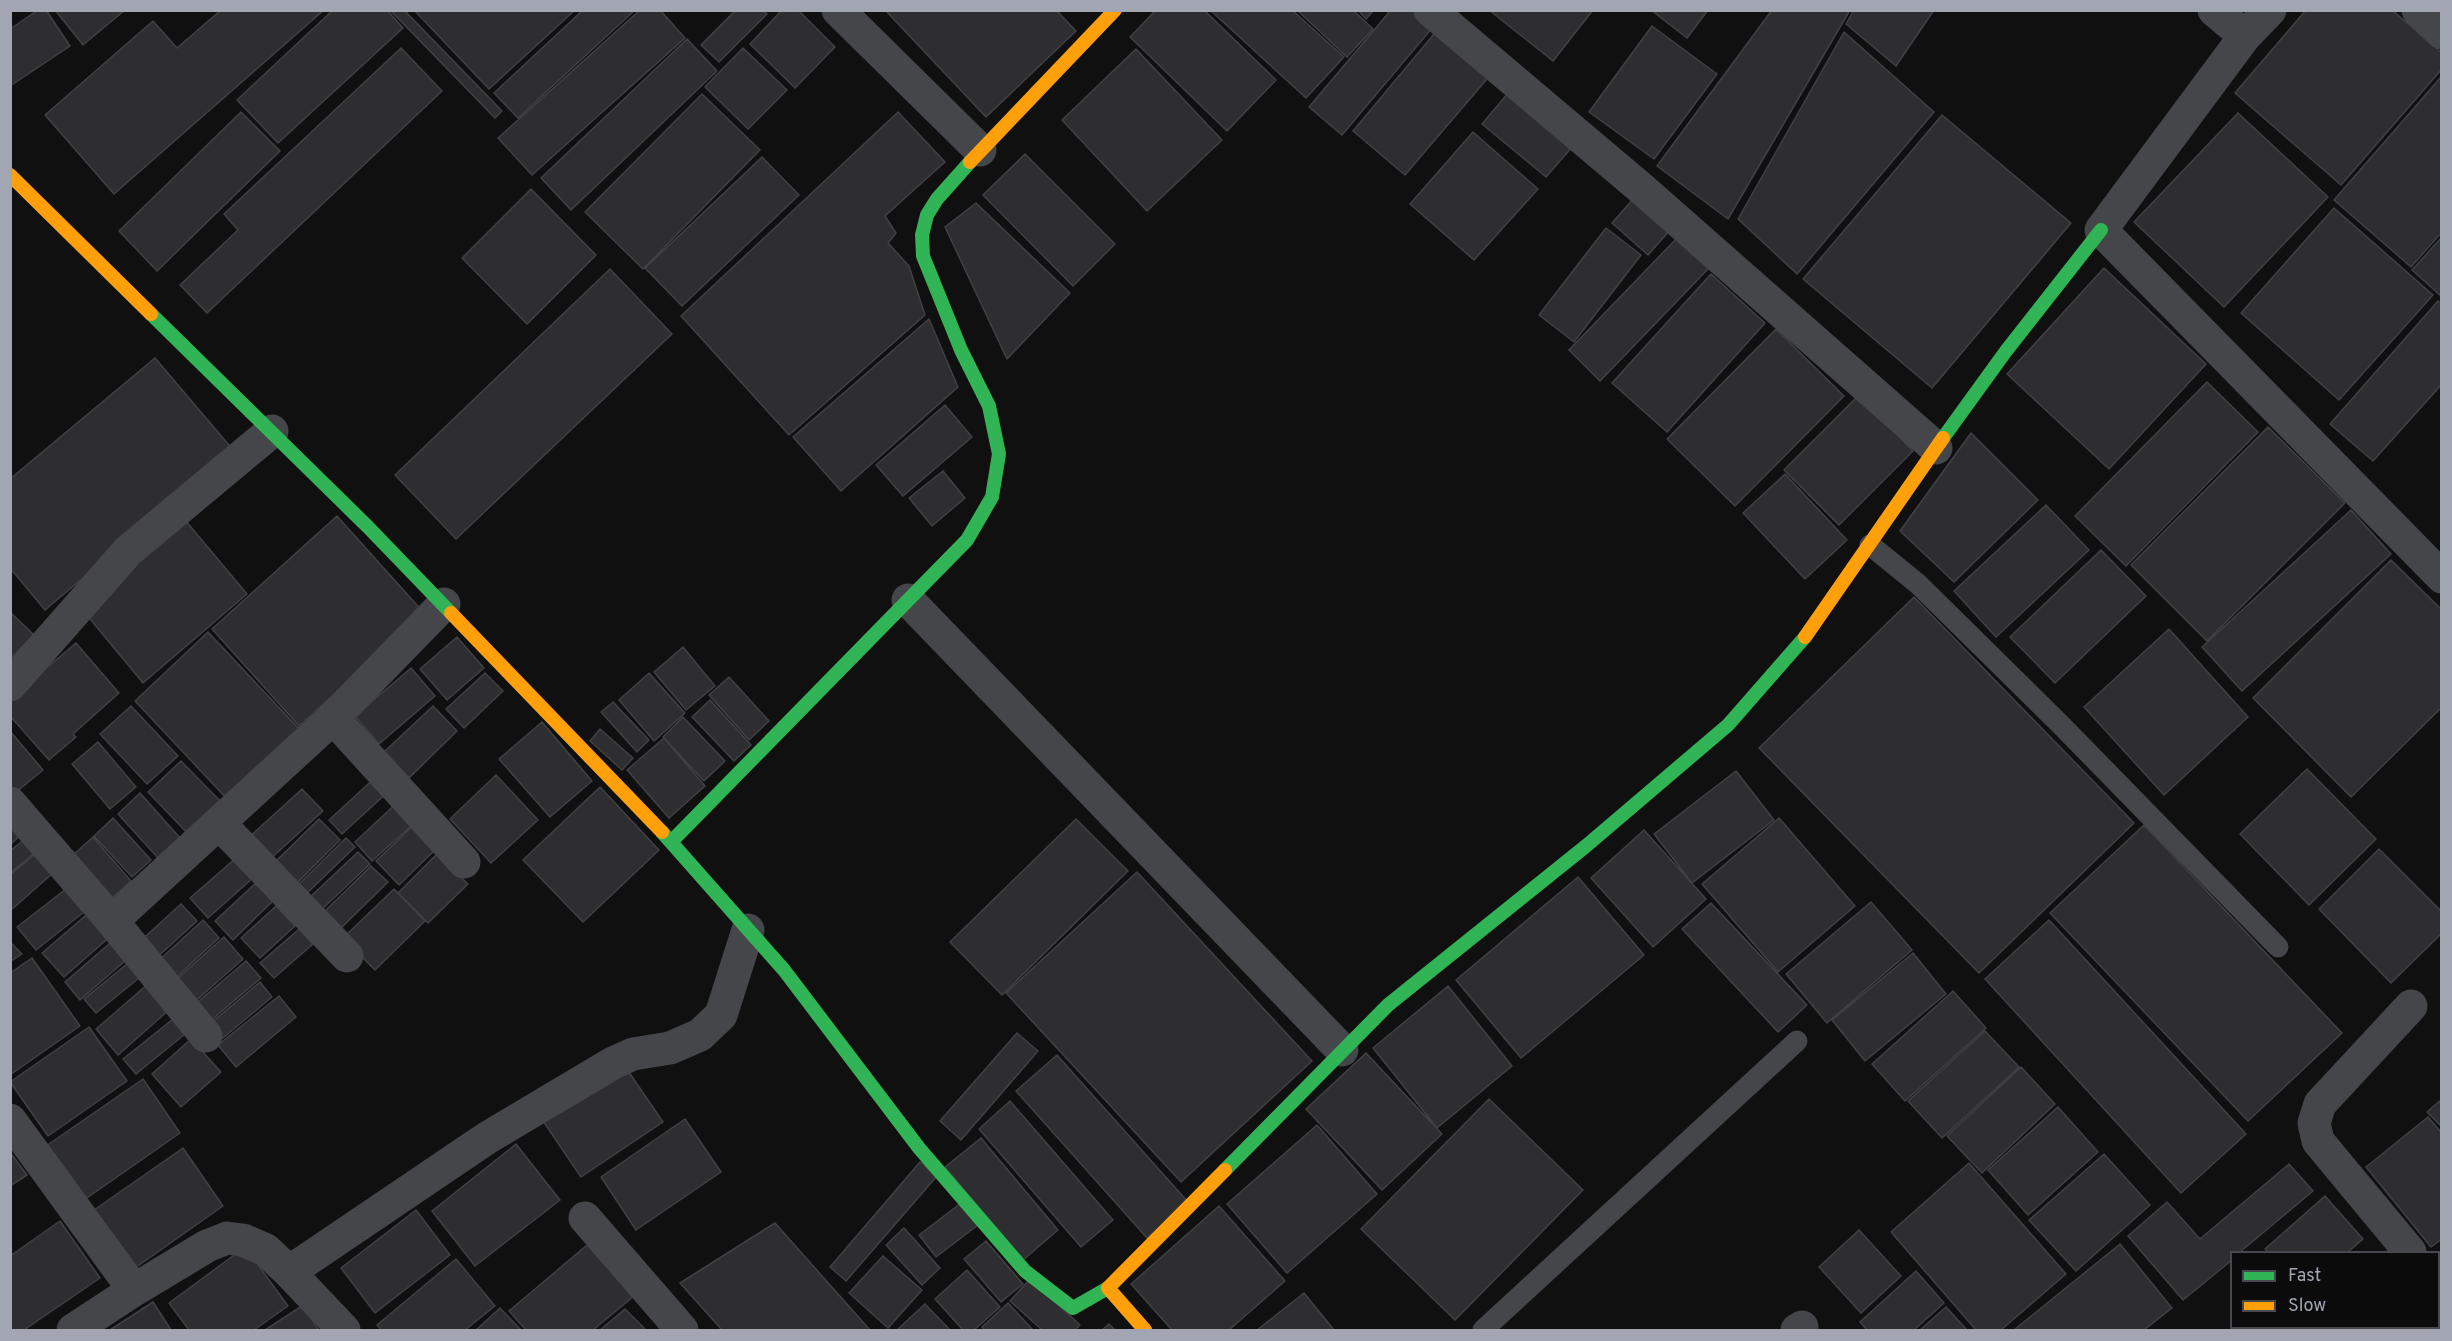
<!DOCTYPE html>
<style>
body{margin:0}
#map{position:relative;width:2452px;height:1341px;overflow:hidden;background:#101011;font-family:Overpass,sans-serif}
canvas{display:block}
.frame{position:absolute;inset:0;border:12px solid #a1a6b2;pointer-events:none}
.legend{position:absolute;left:2230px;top:1251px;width:210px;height:78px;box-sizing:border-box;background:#0b0b0c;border:2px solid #47494e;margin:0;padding:8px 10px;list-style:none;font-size:18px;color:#a1a6b2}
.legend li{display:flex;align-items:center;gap:12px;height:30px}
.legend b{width:30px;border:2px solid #47494e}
</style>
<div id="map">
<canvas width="2452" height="1341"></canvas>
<div class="frame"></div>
<ul class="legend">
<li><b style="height:8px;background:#30b455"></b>Fast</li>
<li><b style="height:8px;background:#ff9f0a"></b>Slow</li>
</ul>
</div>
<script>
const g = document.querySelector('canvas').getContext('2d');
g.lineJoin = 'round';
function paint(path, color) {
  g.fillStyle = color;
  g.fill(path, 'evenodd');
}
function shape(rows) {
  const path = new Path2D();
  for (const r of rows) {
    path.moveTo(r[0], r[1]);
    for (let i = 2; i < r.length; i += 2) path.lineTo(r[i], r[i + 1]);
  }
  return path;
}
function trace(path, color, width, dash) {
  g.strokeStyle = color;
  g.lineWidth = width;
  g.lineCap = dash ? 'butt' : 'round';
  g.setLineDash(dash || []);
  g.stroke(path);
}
const building = shape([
 [38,10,46,10,70,46,10,86,10,29,38,10],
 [55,10,125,10,83,45,55,10],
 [221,10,324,10,114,194,45,115,153,21,177,48,221,10],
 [333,10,387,10,403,28,278,143,237,100,333,10],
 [390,10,404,10,502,111,495,118,390,10],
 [414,10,575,10,489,89,414,10],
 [583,10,635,10,518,118,494,93,583,10],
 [640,10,660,10,685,38,532,175,498,138,640,10],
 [736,10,763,10,767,14,719,62,701,45,736,10],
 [782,10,798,10,835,47,795,88,750,44,782,10],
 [885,10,1056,10,1076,31,986,117,885,10],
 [1156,10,1204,10,1276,80,1227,131,1130,37,1156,10],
 [1210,10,1292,10,1344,57,1306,98,1210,10],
 [1297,10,1353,10,1373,29,1347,57,1297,10],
 [1358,10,1374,10,1366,19,1358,10],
 [1391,10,1414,10,1433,27,1342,135,1309,107,1391,10],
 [1489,10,1593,10,1553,61,1489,10],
 [1651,10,1708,10,1687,38,1651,10],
 [1772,10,1850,10,1728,219,1657,166,1772,10],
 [1854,10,1934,10,1896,66,1846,24,1854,10],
 [2306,10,2392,10,2442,53,2442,69,2341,185,2235,93,2306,10],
 [1652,26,1717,74,1654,159,1589,112,1652,26],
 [1439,28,1492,73,1405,175,1353,131,1439,28],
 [1844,32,1934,112,1797,274,1738,219,1844,32],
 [687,39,717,71,571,210,541,178,687,39],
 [401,48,442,91,207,313,180,285,238,230,224,214,401,48],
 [743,48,787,90,748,129,705,87,743,48],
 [1136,49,1222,140,1147,211,1062,120,1136,49],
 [2441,77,2442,232,2411,267,2334,200,2441,77],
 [1509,92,1573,146,1546,177,1482,124,1509,92],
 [702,94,760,150,643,269,585,212,702,94],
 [241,112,280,151,157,271,119,231,241,112],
 [898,112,945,162,885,216,896,233,888,243,909,266,925,315,789,435,681,316,898,112],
 [2238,113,2328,197,2224,307,2134,222,2238,113],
 [1942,115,2071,223,1932,388,1803,279,1942,115],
 [1473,132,1538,189,1474,260,1410,204,1473,132],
 [1025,154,1115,244,1073,286,983,195,1025,154],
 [762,157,799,195,682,306,645,268,762,157],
 [531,189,596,255,527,324,462,258,531,189],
 [1634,198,1670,230,1648,255,1612,223,1634,198],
 [976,203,1070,293,1007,359,945,227,976,203],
 [2334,208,2433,295,2339,400,2241,313,2334,208],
 [1606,228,1641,255,1574,342,1539,315,1606,228],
 [1678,237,1709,268,1600,381,1569,350,1678,237],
 [2442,237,2442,297,2412,270,2442,237],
 [2104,268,2206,364,2109,469,2007,374,2104,268],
 [610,269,672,334,456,539,395,475,610,269],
 [1711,274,1765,323,1667,432,1612,383,1711,274],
 [2438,301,2442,304,2442,384,2373,461,2330,424,2438,301],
 [929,319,958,387,841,491,793,437,929,319],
 [1776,329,1844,396,1735,506,1667,439,1776,329],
 [155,358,234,451,45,610,10,568,10,479,155,358],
 [2207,382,2258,432,2126,566,2075,516,2207,382],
 [1858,396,1913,451,1839,525,1784,470,1858,396],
 [945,405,972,437,903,496,876,465,945,405],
 [2268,427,2345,503,2207,641,2131,565,2268,427],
 [1971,433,2038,500,1954,582,1900,531,1971,433],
 [943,471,965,498,932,526,909,498,943,471],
 [1785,474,1847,540,1805,579,1743,513,1785,474],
 [2046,505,2089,550,1996,637,1954,591,2046,505],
 [2351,510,2391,554,2242,691,2202,647,2351,510],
 [337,516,424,613,299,726,212,629,337,516],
 [185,520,247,594,143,683,81,608,185,520],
 [2101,550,2146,596,2055,683,2010,637,2101,550],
 [2391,560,2442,610,2442,707,2351,797,2253,698,2391,560],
 [1914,597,2134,823,1979,973,1759,748,1914,597],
 [10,612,34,635,10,659,10,612],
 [2169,629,2248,717,2164,795,2084,707,2169,629],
 [208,632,302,732,229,801,135,701,208,632],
 [457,637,484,668,447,700,420,669,457,637],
 [76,643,119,693,73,734,76,737,49,760,10,716,10,699,76,643],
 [683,647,715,686,686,710,654,672,683,647],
 [411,668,435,696,379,744,355,716,411,668],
 [485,673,503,691,464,728,446,709,485,673],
 [649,673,685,713,654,741,619,700,649,673],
 [729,677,769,721,749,740,709,695,729,677],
 [710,700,751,745,734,761,692,717,710,700],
 [613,702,649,740,637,752,601,712,613,702],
 [131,706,178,756,147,784,100,734,131,706],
 [433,706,457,731,409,778,384,752,433,706],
 [683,717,725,761,704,781,663,737,683,717],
 [542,722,592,781,550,817,499,759,542,722],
 [600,729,633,758,622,770,590,741,600,729],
 [10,731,43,770,15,793,10,787,10,731],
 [664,738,705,786,669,818,627,770,664,738],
 [98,742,136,787,110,809,72,764,98,742],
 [181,761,224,805,191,837,148,792,181,761],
 [2307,769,2376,839,2309,905,2240,834,2307,769],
 [1736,771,1774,820,1692,883,1654,834,1736,771],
 [378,775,391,789,342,834,329,820,378,775],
 [496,775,538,820,491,863,450,819,496,775],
 [600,787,659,850,583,922,523,860,600,787],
 [302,789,323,811,268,861,247,839,302,789],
 [140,793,181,839,159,859,118,814,140,793],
 [403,797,421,817,372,861,355,842,403,797],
 [113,818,151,860,132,877,94,836,113,818],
 [1779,818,1855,906,1778,972,1702,884,1779,818],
 [319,819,340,840,295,885,273,864,319,819],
 [1076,819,1128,871,1002,995,950,942,1076,819],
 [418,821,441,844,399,885,376,861,418,821],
 [10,823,24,832,10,845,10,823],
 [2144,825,2342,1033,2248,1121,2050,913,2144,825],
 [1644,830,1706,899,1653,947,1591,878,1644,830],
 [93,837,131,881,110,900,72,856,93,837],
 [26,838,37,851,10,873,10,851,26,838],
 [346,838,355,847,304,896,296,887,346,838],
 [2379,849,2442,912,2442,933,2391,983,2319,909,2379,849],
 [358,852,370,864,320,911,309,898,358,852],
 [36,853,53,873,10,911,10,875,36,853],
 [437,854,468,884,428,923,398,893,437,854],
 [237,857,254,877,208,918,190,898,237,857],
 [371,866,388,882,338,931,321,915,371,866],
 [1137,872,1312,1061,1181,1182,1006,993,1137,872],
 [1578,877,1644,955,1521,1058,1456,980,1578,877],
 [260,879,277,897,233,940,215,921,260,879],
 [71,885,89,908,36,950,17,927,71,885],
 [394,889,425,921,375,970,343,938,394,889],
 [1871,902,1912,950,1827,1023,1786,974,1871,902],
 [1711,903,1807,1005,1778,1032,1682,929,1711,903],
 [181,904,197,921,153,961,137,944,181,904],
 [276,906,295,926,260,958,241,938,276,906],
 [91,911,112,935,64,977,42,953,91,911],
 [203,920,219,938,172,981,156,963,203,920],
 [2049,920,2246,1134,2181,1193,1985,979,2049,920],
 [299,929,313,944,274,978,260,963,299,929],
 [117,937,133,954,80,1000,65,982,117,937],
 [224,937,243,959,190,1006,171,984,224,937],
 [10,942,22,954,10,962,10,942],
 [1913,953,1946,994,1865,1061,1832,1020,1913,953],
 [32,958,80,1026,10,1075,10,973,32,958],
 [133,959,145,973,96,1013,84,999,133,959],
 [246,961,261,978,208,1023,193,1006,246,961],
 [260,982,272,997,223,1038,211,1023,260,982],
 [148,984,170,1009,118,1055,96,1029,148,984],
 [1448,986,1512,1066,1437,1128,1373,1048,1448,986],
 [1953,991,1986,1028,1905,1101,1872,1064,1953,991],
 [279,996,296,1017,236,1067,218,1045,279,996],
 [173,1019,185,1034,136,1074,123,1059,173,1019],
 [89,1027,127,1081,48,1136,10,1082,89,1027],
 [1985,1031,2019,1067,1942,1138,1908,1101,1985,1031],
 [1017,1033,1038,1051,961,1140,940,1121,1017,1033],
 [191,1039,221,1072,181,1107,152,1074,191,1039],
 [1366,1053,1442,1134,1382,1190,1306,1109,1366,1053],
 [1057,1055,1188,1202,1147,1238,1016,1091,1057,1055],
 [624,1065,663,1122,581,1177,543,1121,624,1065],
 [2021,1067,2055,1104,1982,1173,1947,1136,2021,1067],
 [143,1079,180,1133,84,1200,46,1146,143,1079],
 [1489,1099,1583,1190,1455,1320,1361,1229,1489,1099],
 [2442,1099,2442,1127,2427,1112,2442,1099],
 [1010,1101,1113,1220,1081,1247,979,1129,1010,1101],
 [2058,1107,2098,1152,2028,1215,1988,1170,2058,1107],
 [2428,1117,2442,1133,2442,1239,2431,1247,2366,1167,2428,1117],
 [685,1119,721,1172,636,1230,601,1177,685,1119],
 [1317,1125,1377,1194,1287,1273,1227,1204,1317,1125],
 [981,1138,1058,1230,1023,1260,945,1167,981,1138],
 [516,1144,560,1200,475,1266,432,1211,516,1144],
 [183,1148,223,1206,135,1268,94,1210,183,1148],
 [10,1152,27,1175,10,1186,10,1152],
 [2104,1154,2150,1205,2076,1271,2029,1220,2104,1154],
 [920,1162,937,1176,846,1281,830,1267,920,1162],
 [1969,1163,2066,1274,2001,1330,1976,1330,1891,1232,1969,1163],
 [2289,1164,2313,1191,2240,1252,2232,1252,2232,1260,2183,1300,2128,1236,2167,1202,2200,1239,2289,1164],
 [2325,1196,2363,1239,2348,1252,2268,1252,2265,1249,2325,1196],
 [961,1203,978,1225,936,1257,919,1235,961,1203],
 [1219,1206,1285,1281,1229,1330,1172,1330,1131,1284,1219,1206],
 [416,1210,450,1255,375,1313,341,1268,416,1210],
 [60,1221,100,1278,24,1330,10,1330,10,1256,60,1221],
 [775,1223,870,1330,722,1330,680,1283,775,1223],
 [904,1228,940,1268,922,1285,886,1245,904,1228],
 [1859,1230,1901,1276,1861,1313,1819,1267,1859,1230],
 [986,1241,1023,1284,1001,1302,964,1259,986,1241],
 [2120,1244,2172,1308,2144,1330,2014,1330,2120,1244],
 [587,1245,634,1296,593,1330,526,1330,509,1311,587,1245],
 [245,1247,288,1306,254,1330,189,1330,169,1303,245,1247],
 [883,1256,922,1290,888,1328,849,1293,883,1256],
 [456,1259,495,1306,465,1330,381,1330,377,1325,456,1259],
 [967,1270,1000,1307,974,1330,963,1330,935,1299,967,1270],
 [1916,1271,1944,1303,1914,1330,1867,1330,1860,1322,1916,1271],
 [1030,1279,1080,1325,1075,1330,1042,1330,1010,1301,1030,1279],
 [1304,1293,1334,1330,1257,1330,1304,1293],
 [153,1302,171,1330,110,1330,153,1302],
 [1008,1303,1033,1330,985,1330,982,1327,1008,1303],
 [925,1304,950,1330,897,1330,925,1304],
 [302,1306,319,1330,265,1330,302,1306],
 [1946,1307,1967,1330,1920,1330,1946,1307],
 [500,1308,521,1330,476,1330,500,1308],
 [625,1309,646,1330,600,1330,625,1309],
 [1109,1324,1115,1330,1102,1330,1109,1324],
 [2232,1328,2272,1328,2268,1330,2234,1330,2232,1328],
 [2289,1328,2400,1328,2396,1330,2285,1330,2289,1328]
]);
paint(building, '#2e2e30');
trace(building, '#404144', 1.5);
trace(shape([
 [1870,545,1918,584,2061,725,2278,947],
 [1483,1330,1797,1041]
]), '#454649', 21);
trace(shape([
 [838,10,980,150],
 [1430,10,1642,189,1936,448],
 [2214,10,2245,36],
 [2270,10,2245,36,2101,230,2442,577],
 [2418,10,2442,33],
 [908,600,1342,1050],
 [10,685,128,551,272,431],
 [333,718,464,862],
 [10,803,112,921,206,1036],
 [219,823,347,956],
 [112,921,333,718,444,604],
 [10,1120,134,1290],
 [585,1218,682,1330],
 [2410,1252,2318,1141,2314,1123,2320,1104,2411,1006],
 [289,1272,487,1138,613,1063,633,1054,670,1048,700,1035,721,1015,748,930],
 [2438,1288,2442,1291],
 [73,1330,134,1290,207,1246,227,1238,243,1240,266,1250,289,1272,344,1330],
 [1797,1330,1802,1327],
 [2441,1330,2442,1330]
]), '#454649', 33);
trace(shape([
 [151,314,368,527,451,613],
 [1943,438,2006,351,2101,230],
 [662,832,784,970,919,1148,1025,1271,1073,1308,1108,1288],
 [671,842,967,540,992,497,999,454,989,406,961,350,923,256,922,235,927,215,937,199,970,162],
 [1225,1170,1388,1005,1586,846,1728,725,1805,637]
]), '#30b455', 14);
trace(shape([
 [970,162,1115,10],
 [10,175,151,314],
 [451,613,662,832],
 [1805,637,1943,438],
 [1145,1330,1108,1288,1225,1170]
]), '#ff9f0a', 14);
</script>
